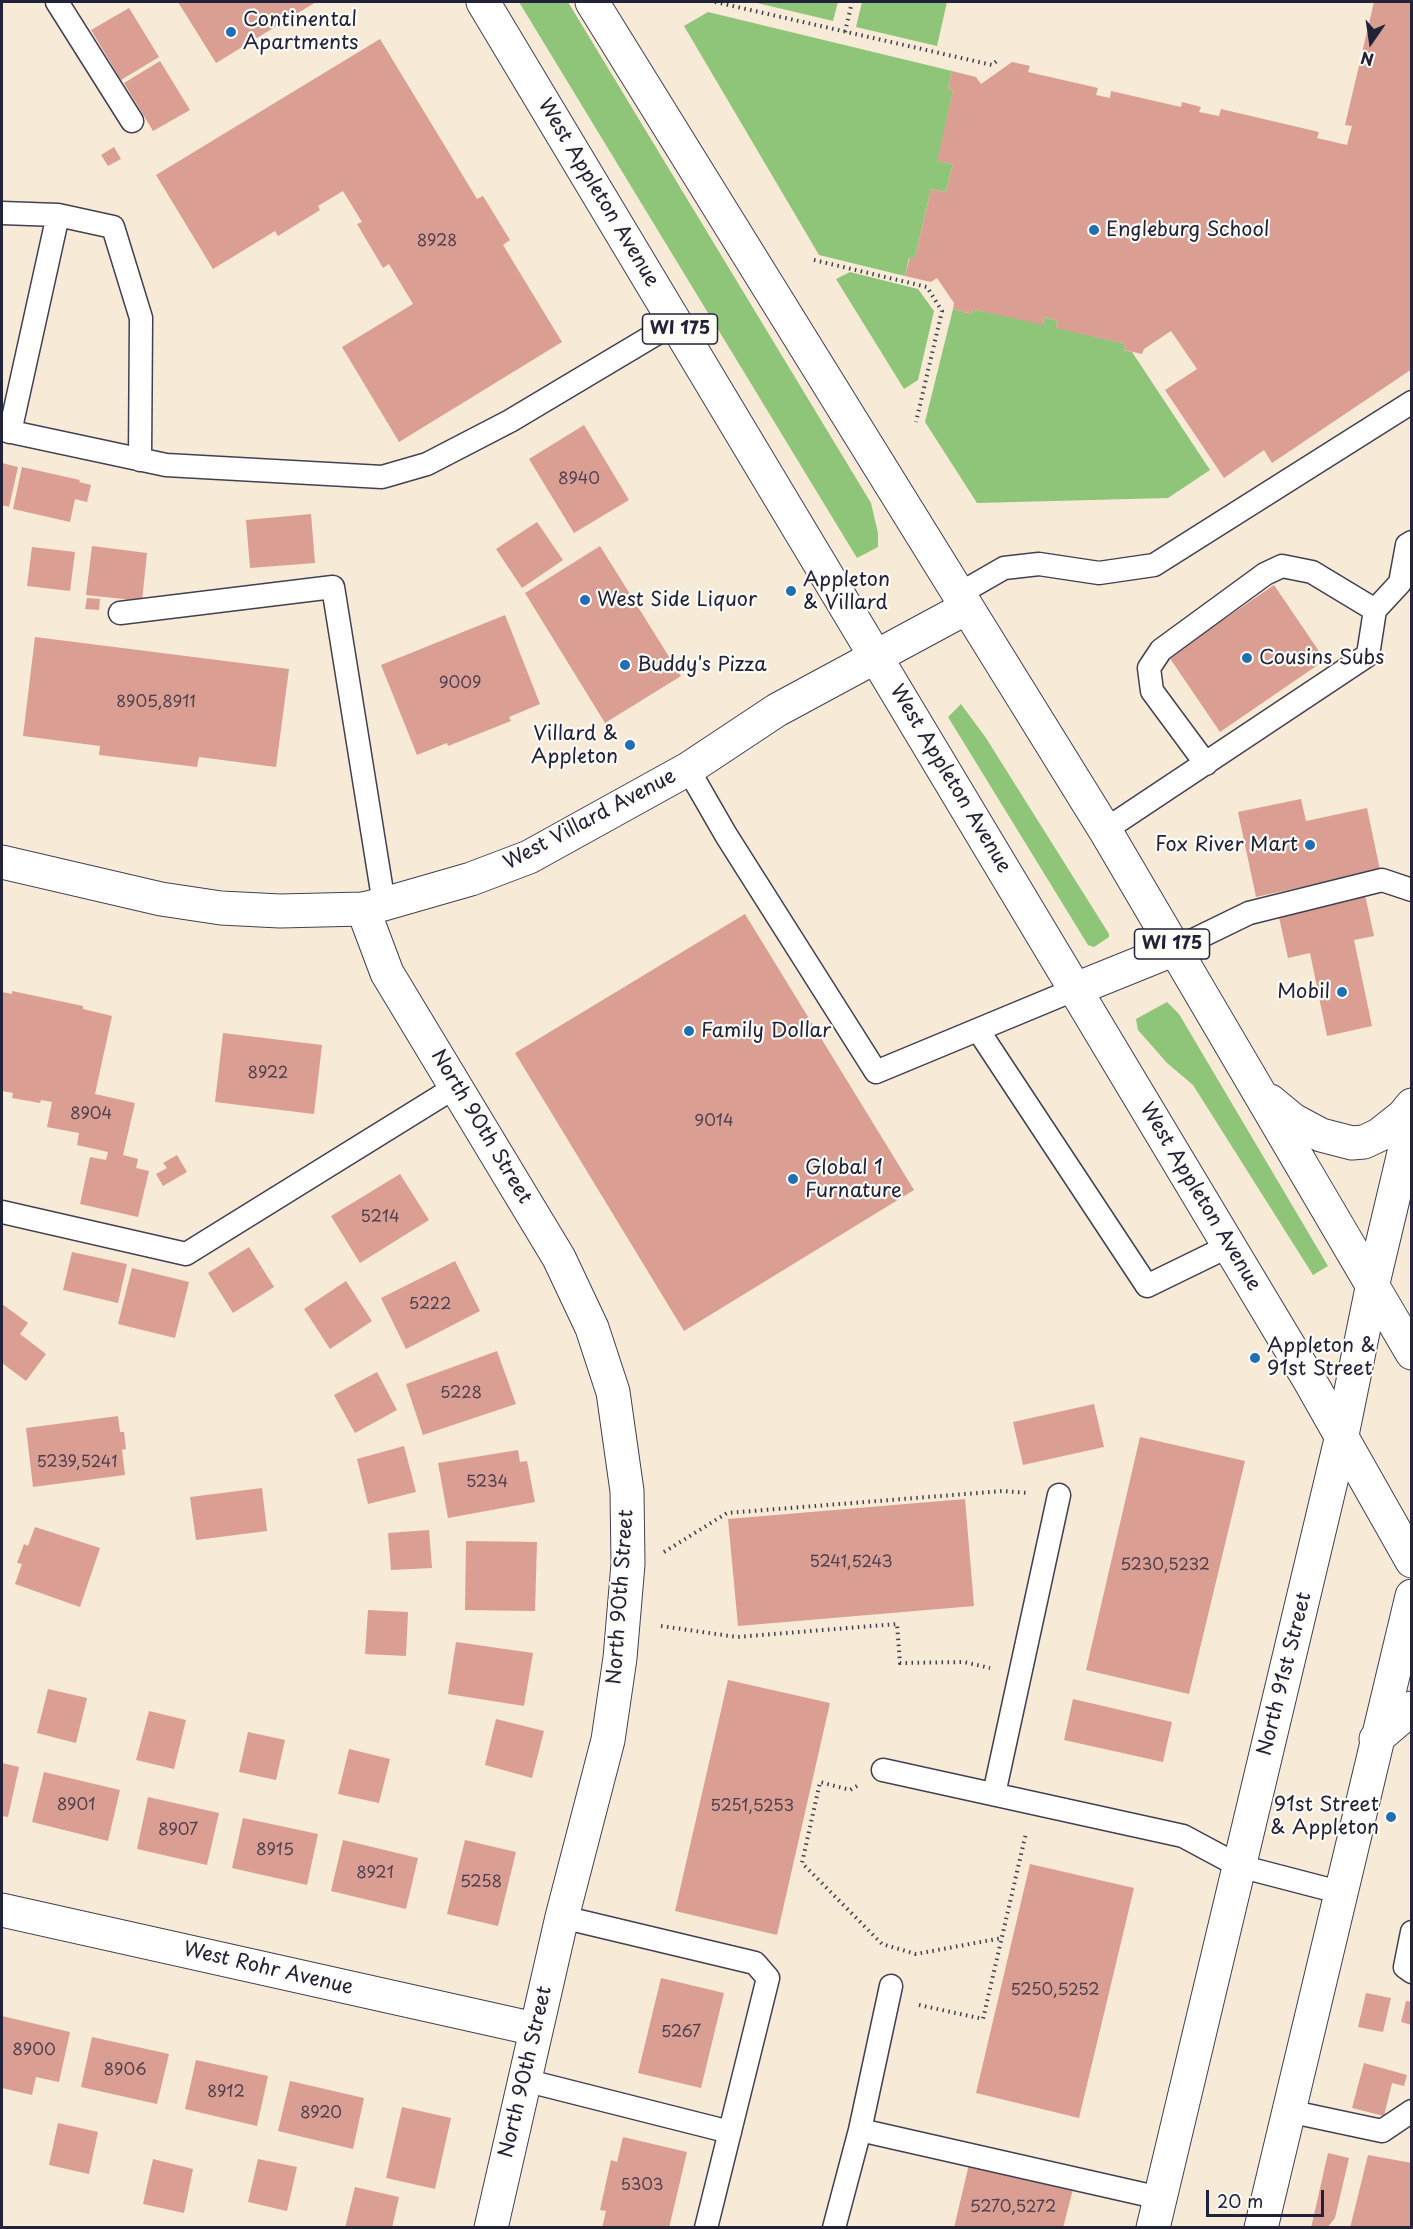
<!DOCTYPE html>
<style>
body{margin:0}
#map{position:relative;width:1413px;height:2229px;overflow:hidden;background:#f7ead6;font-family:"Playpen Sans",sans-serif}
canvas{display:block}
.frame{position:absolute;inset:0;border:3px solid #22223b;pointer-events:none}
.north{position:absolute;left:1341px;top:12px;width:60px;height:60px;-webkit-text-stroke:4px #fdfcf7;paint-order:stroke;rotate:193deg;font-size:16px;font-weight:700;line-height:24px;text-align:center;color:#22223b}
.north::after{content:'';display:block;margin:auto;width:21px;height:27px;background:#22223b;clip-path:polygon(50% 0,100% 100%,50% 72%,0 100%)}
.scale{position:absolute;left:1206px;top:2190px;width:118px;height:27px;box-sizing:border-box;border:3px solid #22223b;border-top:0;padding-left:8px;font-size:18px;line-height:21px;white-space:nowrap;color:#22223b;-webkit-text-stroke:4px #fdfcf7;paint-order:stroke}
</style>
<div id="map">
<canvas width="1413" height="2229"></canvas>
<div class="frame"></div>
<div class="north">N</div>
<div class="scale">20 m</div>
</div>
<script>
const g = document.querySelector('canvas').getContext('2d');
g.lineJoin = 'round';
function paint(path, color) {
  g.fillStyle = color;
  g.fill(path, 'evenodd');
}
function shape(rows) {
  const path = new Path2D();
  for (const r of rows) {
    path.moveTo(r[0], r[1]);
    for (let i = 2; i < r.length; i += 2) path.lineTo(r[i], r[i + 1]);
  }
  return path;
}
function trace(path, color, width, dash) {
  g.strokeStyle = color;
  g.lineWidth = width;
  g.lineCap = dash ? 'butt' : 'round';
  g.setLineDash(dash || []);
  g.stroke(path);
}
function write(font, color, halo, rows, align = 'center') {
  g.font = font + ' "Playpen Sans",sans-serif';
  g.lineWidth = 4.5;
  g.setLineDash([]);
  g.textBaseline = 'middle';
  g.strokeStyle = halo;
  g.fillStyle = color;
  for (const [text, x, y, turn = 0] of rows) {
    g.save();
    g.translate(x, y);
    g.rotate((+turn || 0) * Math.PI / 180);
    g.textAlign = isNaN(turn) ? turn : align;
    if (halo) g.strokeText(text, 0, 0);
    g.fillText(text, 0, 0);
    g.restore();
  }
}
paint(shape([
 [519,2,568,2,871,503,878,533,878,547,857,558],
 [753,2,838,2,833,21],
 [862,2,947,2,937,46,856,27],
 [708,12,952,71,948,89,953,90,938,161,953,164,946,192,931,189,915,258,909,258,905,276,819,255,684,26],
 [850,272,918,289,934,311,918,380,904,389,836,279],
 [953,309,972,314,973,309,1043,324,1044,317,1058,321,1056,327,1125,344,1124,350,1132,352,1210,470,1168,498,977,503,925,422],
 [961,704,986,738,1109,934,1109,937,1094,947,1088,945,948,717],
 [1167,1002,1179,1014,1328,1266,1313,1275,1193,1085,1167,1063,1138,1030,1136,1019]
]), '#8ec578');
paint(shape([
 [178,2,316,2,216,63],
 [1374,2,1412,2,1412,369,1272,463,1264,450,1224,478,1165,390,1197,369,1171,331,1144,349,1142,354,1124,350,1125,344,1056,328,1058,321,1044,317,1043,325,973,309,972,314,953,309,954,303,937,278,931,282,905,276,910,257,915,258,931,189,946,192,953,164,937,161,953,90,948,89,952,71,976,77,981,84,1012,62,1030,66,1028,72,1098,88,1096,95,1110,98,1111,91,1181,107,1182,102,1201,107,1199,112,1219,116,1221,109,1319,132,1317,138,1347,145,1352,126,1345,125],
 [129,8,159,57,121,80,91,30],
 [380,39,477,199,483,196,510,240,503,245,562,342,399,442,342,347,413,304,389,264,383,268,357,224,362,222,343,191,318,206,320,210,278,236,275,231,213,269,156,175],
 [160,61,190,110,153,131,124,83],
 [114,147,121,159,108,166,101,155],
 [584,425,629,500,574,533,529,459],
 [2,463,18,467,9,507,2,505],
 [22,467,80,480,79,482,91,485,87,502,75,499,70,522,13,509],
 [311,514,315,563,250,568,246,520],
 [537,522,563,560,522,588,496,549],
 [92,546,147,553,142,601,86,595],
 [600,546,681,676,605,723,525,593],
 [32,547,75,552,70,591,27,586],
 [1274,585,1325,660,1220,732,1169,657],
 [87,598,100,599,99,610,85,609],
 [505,615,540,704,509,717,511,721,448,746,447,743,417,755,381,665],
 [35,637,289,669,276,767,199,757,197,767,99,755,100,746,23,736],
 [1301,799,1306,821,1367,808,1380,870,1256,897,1238,812],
 [1365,895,1374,936,1354,940,1372,1026,1327,1036,1310,953,1288,958,1278,913],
 [745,914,914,1190,684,1331,515,1053],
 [12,991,83,1006,83,1009,112,1016,95,1094,135,1103,123,1155,138,1159,136,1168,149,1171,138,1217,80,1204,90,1157,106,1160,108,1152,77,1145,79,1133,47,1127,52,1102,41,1100,40,1103,12,1098,13,1093,2,1091,2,992,12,994],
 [223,1033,322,1045,314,1114,215,1102],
 [177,1155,187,1172,163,1186,156,1174,167,1168,163,1163],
 [400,1174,429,1220,360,1263,331,1216],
 [249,1247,274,1287,233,1313,208,1273],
 [72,1252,127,1264,118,1303,63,1290],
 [455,1261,480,1311,406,1349,381,1298],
 [132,1268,189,1282,175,1338,118,1324],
 [346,1281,372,1321,330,1349,304,1309],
 [2,1304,28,1323,20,1334,46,1354,26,1381,2,1363],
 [497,1351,516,1404,423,1435,406,1384],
 [377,1372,397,1410,355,1433,334,1395],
 [1094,1404,1104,1447,1023,1465,1013,1422],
 [118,1416,120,1432,124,1432,126,1449,122,1450,125,1475,33,1487,26,1428],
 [1140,1437,1245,1461,1189,1694,1086,1670],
 [404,1446,416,1492,368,1504,357,1459],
 [518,1450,520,1462,527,1461,535,1502,448,1518,438,1463],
 [262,1488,267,1531,196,1540,190,1497],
 [965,1499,974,1606,738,1626,728,1519],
 [35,1527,100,1548,80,1607,15,1584,22,1564,17,1563,24,1544,28,1546],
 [429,1530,432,1568,391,1570,388,1533],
 [466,1541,537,1542,535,1611,465,1610],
 [368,1610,408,1612,406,1656,365,1654],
 [456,1642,533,1653,524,1706,448,1694],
 [728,1680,830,1703,777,1935,675,1911],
 [48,1689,87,1698,76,1743,37,1733],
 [1073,1699,1172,1722,1163,1762,1064,1740],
 [149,1711,186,1720,174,1769,136,1760],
 [496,1719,544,1731,532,1778,485,1765],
 [248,1732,285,1740,276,1780,239,1772],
 [349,1749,390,1759,379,1803,338,1794],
 [2,1763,19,1767,8,1817,2,1816],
 [44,1772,120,1790,108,1841,32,1822],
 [148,1797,219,1813,207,1865,137,1849],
 [243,1818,318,1834,307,1885,232,1868],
 [343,1840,418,1858,406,1909,331,1891],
 [465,1840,516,1852,498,1926,447,1914],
 [1030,1864,1134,1888,1079,2118,976,2093],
 [661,1978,724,1993,701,2088,638,2073],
 [1366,1993,1391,1998,1383,2032,1358,2027],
 [1406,2001,1412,2002,1412,2025,1401,2022],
 [2,2016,70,2032,59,2082,36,2077,32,2095,2,2088],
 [92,2037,169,2054,157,2104,81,2087],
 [196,2060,268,2076,257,2126,185,2109],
 [1364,2063,1407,2075,1404,2086,1392,2083,1384,2116,1352,2108],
 [290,2081,364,2098,353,2149,278,2131],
 [402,2107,451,2118,435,2189,386,2178],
 [58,2123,98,2132,89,2174,49,2165],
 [623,2137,687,2152,669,2228,602,2228,606,2211,600,2210,611,2160,617,2162],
 [1328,2153,1349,2158,1335,2218,1327,2228,1311,2228],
 [1368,2155,1412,2163,1412,2228,1350,2228],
 [153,2159,193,2169,184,2213,143,2204],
 [258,2159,297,2167,287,2211,248,2202],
 [969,2164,1073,2189,1063,2228,954,2228],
 [355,2187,399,2197,392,2228,345,2228]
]), '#da9f92');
const service = shape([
 [57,2,132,121],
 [2,213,58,215],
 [2,430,166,465,382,477,427,464,510,421,676,322],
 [10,432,58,215,113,227,141,318,140,460],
 [957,595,1004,568,1039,564,1099,573,1154,565,1412,402],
 [120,613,333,587,384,904],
 [1206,764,1152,691,1149,668,1161,650,1265,574,1282,566,1312,572,1375,610],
 [688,769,726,835,876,1072,1076,989],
 [1105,830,1368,655,1375,610,1400,583,1407,545,1412,542],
 [1175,949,1249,913,1382,880,1412,890],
 [978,1030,1147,1286,1229,1246],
 [2,1212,186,1254,457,1086],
 [883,1770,1183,1836,1239,1866,1339,1892],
 [994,1794,1059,1495],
 [562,1917,755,1963,768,1978,706,2228],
 [1412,1932,1405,1967,1412,1972],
 [524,2080,730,2132],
 [1288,2111,1382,2131,1412,2111],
 [860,2130,891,1986],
 [834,2228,860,2130,1160,2198]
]);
const minor = shape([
 [363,909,387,973,559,1258,592,1328,613,1392,627,1491,628,1564,620,1658,608,1740,562,1917,491,2228],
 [2,1910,535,2029]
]);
const tertiary = shape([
 [2,862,161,899,221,908,280,911,363,909,384,904,471,879,529,857,688,769,777,710,966,608]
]);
const secondary = shape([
 [1153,2228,1342,1435,1373,1283,1412,1119],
 [1261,2228,1412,1596]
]);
const primary = shape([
 [483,2,1310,1381,1412,1561],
 [592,2,1105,830,1412,1353],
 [1076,989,1175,949],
 [1270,1101,1293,1120,1321,1135,1352,1143,1364,1142,1379,1135,1403,1116,1412,1105],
 [1376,1739,1412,1708]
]);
trace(service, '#424052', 25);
trace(minor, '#424052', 35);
trace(tertiary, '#424052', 35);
trace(secondary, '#424052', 35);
trace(primary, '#424052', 35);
trace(shape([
 [715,2,992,65,999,59],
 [845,32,852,2],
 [814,260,927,287,942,311,916,422],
 [664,1552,727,1513,1003,1491,1028,1493],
 [661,1626,737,1637,897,1624,900,1663,964,1662,990,1668],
 [857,1786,850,1790,820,1782,802,1863,882,1944,916,1954,1002,1938],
 [919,2005,983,2019,1026,1833]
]), '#424052', 4, [1.5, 4.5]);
trace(service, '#fff', 22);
trace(minor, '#fff', 33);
trace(tertiary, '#fff', 33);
trace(secondary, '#fff', 33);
trace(primary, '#fff', 33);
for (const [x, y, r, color] of [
 [231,32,6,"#1f6fb2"],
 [1094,230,6,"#1f6fb2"],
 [791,591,6,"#1f6fb2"],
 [585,600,6,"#1f6fb2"],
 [1247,658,6,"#1f6fb2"],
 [625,665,6,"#1f6fb2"],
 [630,745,6,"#1f6fb2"],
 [1310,845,6,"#1f6fb2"],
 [1342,992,6,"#1f6fb2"],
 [689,1031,6,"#1f6fb2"],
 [793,1179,6,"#1f6fb2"],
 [1255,1358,6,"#1f6fb2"],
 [1391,1817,6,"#1f6fb2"]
]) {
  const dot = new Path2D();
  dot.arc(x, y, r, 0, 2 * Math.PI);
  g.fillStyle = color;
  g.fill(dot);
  trace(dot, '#fdfcf7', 2);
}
write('16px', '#504151', null, [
 ["8928",437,242],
 ["8940",579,480],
 ["9009",460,684],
 ["8905,8911",156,703],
 ["8922",268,1074],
 ["8904",91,1115],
 ["9014",714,1122],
 ["5214",380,1218],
 ["5222",430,1305],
 ["5228",461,1394],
 ["5239,5241",77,1463],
 ["5234",487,1483],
 ["5241,5243",851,1563],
 ["5230,5232",1165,1566],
 ["8901",76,1806],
 ["5251,5253",752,1807],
 ["8907",178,1831],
 ["8915",275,1851],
 ["8921",375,1874],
 ["5258",481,1883],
 ["5250,5252",1055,1991],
 ["5267",681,2033],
 ["8900",34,2051],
 ["8906",125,2071],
 ["8912",226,2093],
 ["8920",321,2114],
 ["5303",642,2186],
 ["5270,5272",1013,2208]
]);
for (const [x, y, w] of [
 [680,329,75],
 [1172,944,75]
]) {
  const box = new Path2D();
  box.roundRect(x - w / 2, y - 15, w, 30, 4.5);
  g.fillStyle = '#fdfcf7';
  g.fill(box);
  trace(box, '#22223b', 1.5);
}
write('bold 18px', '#22223b', null, [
 ["WI 175",680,329],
 ["WI 175",1172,944]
]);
write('20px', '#22223b', '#fdfcf7', [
 ["Continental",243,20],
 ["Apartments",243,43],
 ["Engleburg School",1106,230],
 ["Appleton",803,580],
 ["& Villard",803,603],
 ["West Side Liquor",597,600],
 ["Cousins Subs",1259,658],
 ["Buddy's Pizza",637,665],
 ["Villard &",618,734,"right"],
 ["Appleton",618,757,"right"],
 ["Fox River Mart",1298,845,"right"],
 ["Mobil",1330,992,"right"],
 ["Family Dollar",701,1031],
 ["Global 1",805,1168],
 ["Furnature",805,1191],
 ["Appleton &",1267,1346],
 ["91st Street",1267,1369],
 ["91st Street",1379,1805,"right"],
 ["& Appleton",1379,1828,"right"]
], 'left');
write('20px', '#22223b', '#fdfcf7', [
 ["West Appleton Avenue",598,193,59],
 ["West Appleton Avenue",950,779,59],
 ["West Villard Avenue",590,820,-28],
 ["North 90th Street",481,1127,59],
 ["West Appleton Avenue",1200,1197,59],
 ["North 90th Street",621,1597,-86],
 ["North 91st Street",1285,1674,-76],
 ["West Rohr Avenue",268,1969,13],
 ["North 90th Street",526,2072,-77]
]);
</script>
